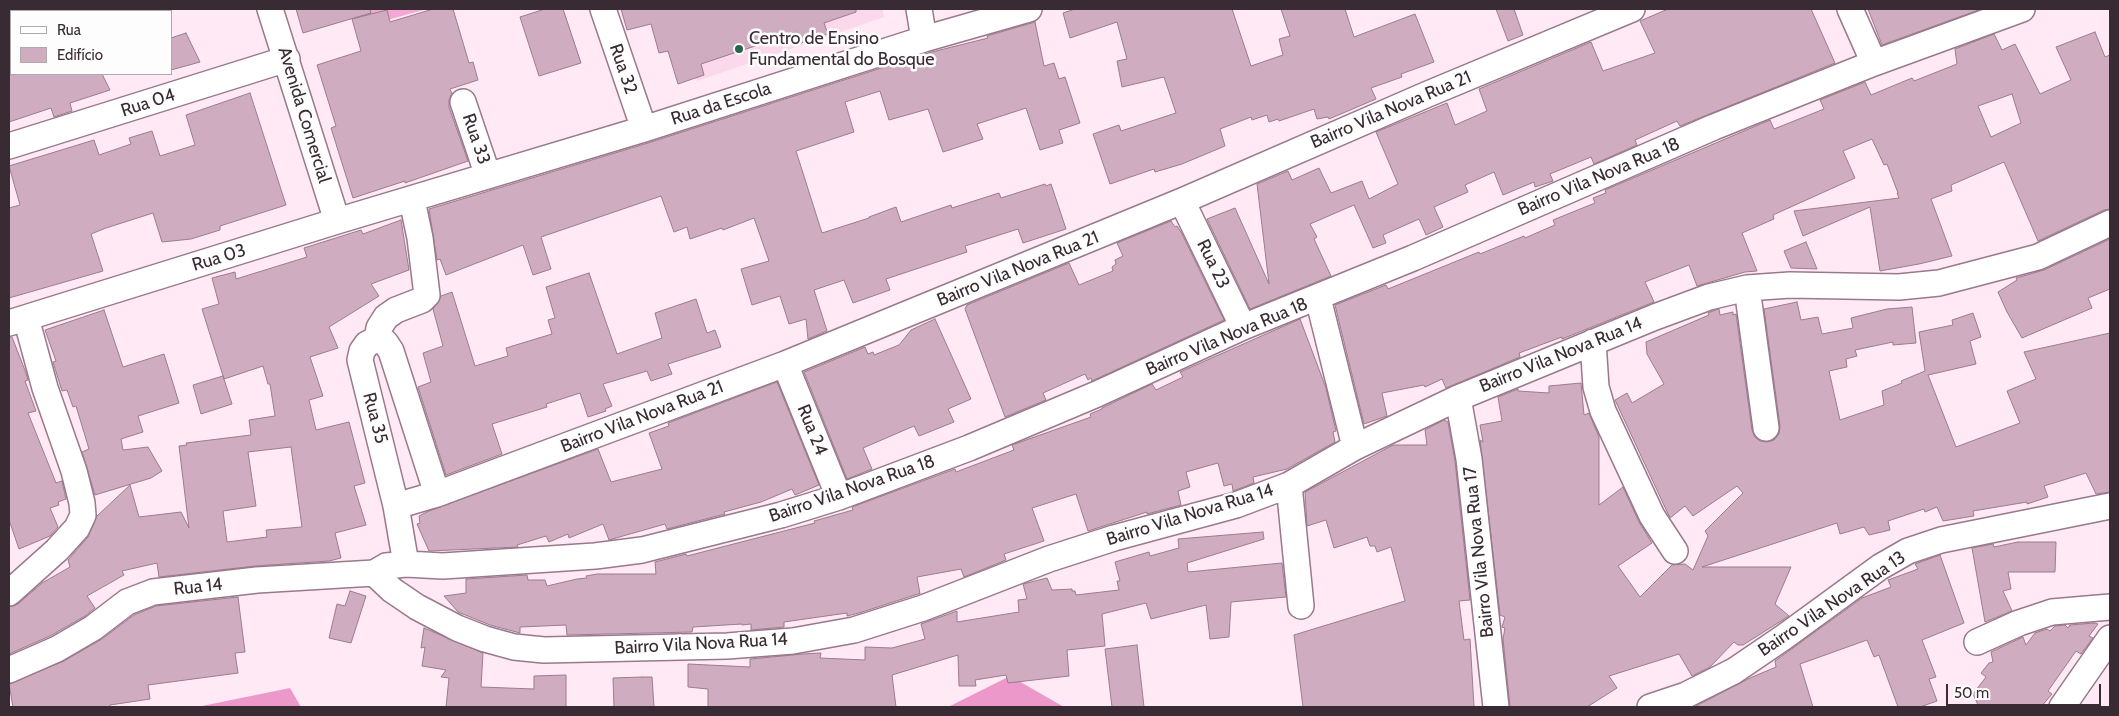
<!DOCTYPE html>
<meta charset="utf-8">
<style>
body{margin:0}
#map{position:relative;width:2119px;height:716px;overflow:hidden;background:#ffe9f5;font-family:Cabin,sans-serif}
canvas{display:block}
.frame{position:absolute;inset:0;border:10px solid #392b33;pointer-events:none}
.legend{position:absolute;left:10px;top:10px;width:162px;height:65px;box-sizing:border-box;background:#fdfdfd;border:1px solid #afa9ac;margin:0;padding:6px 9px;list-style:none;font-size:15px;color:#392b33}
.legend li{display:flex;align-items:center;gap:10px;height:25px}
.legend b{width:25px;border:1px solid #afa9ac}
.scale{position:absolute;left:1946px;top:684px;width:155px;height:22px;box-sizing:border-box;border:2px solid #392b33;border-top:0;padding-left:6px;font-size:15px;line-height:18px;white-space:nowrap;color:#392b33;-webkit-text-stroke:4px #fdfdfd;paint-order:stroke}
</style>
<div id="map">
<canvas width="2119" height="716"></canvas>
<div class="frame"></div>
<ul class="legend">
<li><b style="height:6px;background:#fff"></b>Rua</li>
<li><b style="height:14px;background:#cfacc0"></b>Edifício</li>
</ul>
<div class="scale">50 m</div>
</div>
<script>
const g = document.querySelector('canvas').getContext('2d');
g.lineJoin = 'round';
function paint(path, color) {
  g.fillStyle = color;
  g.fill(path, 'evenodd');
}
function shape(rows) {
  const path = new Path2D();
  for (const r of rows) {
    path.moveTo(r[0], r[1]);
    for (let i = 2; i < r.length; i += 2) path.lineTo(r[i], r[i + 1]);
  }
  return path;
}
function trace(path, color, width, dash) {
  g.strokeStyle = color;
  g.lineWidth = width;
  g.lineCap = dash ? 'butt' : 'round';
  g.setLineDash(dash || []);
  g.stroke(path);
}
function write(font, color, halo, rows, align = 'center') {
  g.font = font + ' Cabin,sans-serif';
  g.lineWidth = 5;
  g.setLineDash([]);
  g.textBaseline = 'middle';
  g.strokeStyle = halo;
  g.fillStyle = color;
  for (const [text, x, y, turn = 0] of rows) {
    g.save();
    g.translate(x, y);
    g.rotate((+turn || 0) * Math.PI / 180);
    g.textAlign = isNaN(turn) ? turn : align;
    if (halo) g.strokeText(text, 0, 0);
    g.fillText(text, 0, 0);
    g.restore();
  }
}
paint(shape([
 [674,9,882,9,884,17,697,81]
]), '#fbd8eb');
paint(shape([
 [352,9,427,9,358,28]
]), '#f4a6d4');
paint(shape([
 [1010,676,1064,707,948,707],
 [290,688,301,707,197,707]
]), '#ec98cb');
const building = shape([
 [296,9,370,9,371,13,303,33,296,9],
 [433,9,453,9,469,63,473,62,478,80,450,89,452,94,449,100,449,107,468,161,405,183,405,181,353,198,331,128,336,126,317,65,361,51,352,19,387,10,390,22,433,9],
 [545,9,563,9,581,63,539,76,520,17,545,9],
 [621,9,856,9,856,12,824,23,828,34,801,43,797,32,701,64,704,75,678,84,668,51,659,53,651,24,627,30,621,9],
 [1075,9,1232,9,1251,66,1283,55,1279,39,1290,36,1281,9,1345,9,1354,37,1415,14,1434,62,1401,74,1402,77,1371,88,1376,99,1329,119,1328,117,1317,119,1314,109,1279,121,1278,119,1269,122,1267,115,1252,120,1251,117,1220,129,1225,146,1182,164,1155,172,1154,169,1110,184,1093,134,1119,125,1121,131,1176,113,1164,77,1122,87,1117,61,1127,59,1117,22,1070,38,1063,13,1075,9],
 [1496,9,1514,9,1523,35,1508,41,1496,9],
 [1668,9,1811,9,1835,63,1680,126,1677,121,1635,140,1637,145,1594,164,1591,157,1550,174,1553,181,1535,187,1534,182,1503,195,1494,172,1465,185,1468,192,1434,207,1443,227,1426,235,1419,219,1383,235,1386,243,1373,248,1354,205,1310,224,1317,237,1314,239,1331,276,1250,309,1207,219,1235,208,1269,284,1257,184,1288,171,1292,180,1319,168,1331,193,1362,181,1369,199,1398,184,1376,132,1447,103,1455,125,1487,111,1479,89,1591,42,1603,71,1655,53,1640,21,1668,9],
 [1868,9,1981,9,1882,45,1868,9],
 [1035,22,1044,66,1054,63,1059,79,1065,77,1080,123,1059,130,1063,143,1040,150,1026,108,977,124,983,139,943,152,928,109,889,120,880,91,845,102,854,132,796,151,822,233,869,218,869,217,896,207,901,222,951,205,952,208,999,193,1001,198,1045,184,1046,186,1051,184,1066,229,1023,243,1018,229,965,246,967,252,886,279,890,290,853,303,844,280,814,290,827,331,808,339,806,319,789,324,780,296,752,305,741,269,769,261,754,218,723,230,722,228,690,239,687,227,674,232,661,196,541,237,551,269,533,275,523,245,446,275,440,259,437,260,429,209,648,143,928,53,988,38,987,36,1035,22],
 [2095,32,2105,57,2110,55,2110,209,2104,210,2038,241,2004,162,1951,185,1952,191,1931,199,1952,256,1919,264,1880,271,1870,207,1803,236,1794,211,1899,198,1897,193,1898,193,1887,164,1884,165,1872,139,1843,151,1855,178,1773,215,1774,219,1742,233,1757,271,1745,272,1697,286,1689,265,1645,282,1654,302,1562,339,1562,337,1519,353,1520,357,1446,388,1442,379,1425,387,1424,385,1382,393,1387,416,1364,424,1335,305,1386,285,1388,289,1479,252,1480,254,1524,236,1525,238,1541,231,1555,225,1553,220,1595,203,1593,198,1606,193,1605,190,1770,120,1774,129,1824,109,1820,100,1865,82,1871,95,1912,78,1914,81,1957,64,1955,49,1994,34,2002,50,2015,44,2040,94,2071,80,2056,47,2095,32],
 [2012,94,2021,123,1991,137,1978,106,2012,94],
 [186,33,200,62,171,70,171,38,186,33],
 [9,74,102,74,110,90,70,103,72,111,54,117,51,108,9,122,9,74],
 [250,93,286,205,220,226,220,230,191,239,162,242,153,213,106,228,91,234,103,271,9,298,9,208,20,205,9,166,94,140,99,155,131,144,129,138,152,131,160,156,195,145,186,115,250,93],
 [401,220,409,270,371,284,379,296,329,327,338,348,310,357,323,396,309,400,316,430,349,422,365,483,354,486,366,525,335,533,341,558,329,561,255,566,159,577,157,563,122,571,124,575,87,596,95,608,85,616,50,636,9,654,9,607,18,604,42,583,70,567,68,560,88,537,97,516,130,485,139,517,181,512,189,528,179,446,187,445,186,443,251,435,249,420,275,416,270,384,268,384,263,366,224,379,202,309,219,304,212,278,235,272,236,279,307,257,304,248,361,230,363,234,401,220],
 [291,447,302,527,266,530,267,537,227,542,223,511,256,506,248,452,291,447],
 [1171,221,1175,227,1177,226,1181,232,1224,320,1092,381,1091,378,1088,380,1085,374,1043,393,1046,400,1005,417,965,309,967,305,1069,263,1079,285,1113,271,1112,267,1116,264,1115,260,1123,256,1117,243,1171,221],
 [2110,239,2110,289,2088,298,2092,308,2022,338,2007,312,1998,292,2017,280,2016,278,2044,270,2110,239],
 [1806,242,1817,269,1791,268,1784,251,1806,242],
 [589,273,617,354,662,338,655,313,696,299,707,333,715,330,721,347,668,364,672,374,651,381,647,371,603,384,612,406,605,409,606,411,588,417,580,393,546,404,547,407,492,424,502,454,446,475,418,387,431,382,423,353,443,346,433,309,441,296,452,292,475,366,508,356,506,348,552,334,548,320,555,318,546,287,589,273],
 [1797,302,1801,320,1818,317,1822,334,1853,328,1851,318,1887,309,1912,307,1916,343,1893,345,1893,342,1855,350,1857,356,1846,359,1847,367,1829,371,1840,420,1884,405,1882,391,1902,383,1901,381,1925,371,1919,332,1953,325,1952,320,1973,313,1981,337,1970,341,1976,364,1928,375,1956,447,2020,423,2007,391,2036,379,2024,352,2110,333,2110,492,2096,494,2086,473,2044,486,2048,497,2027,504,2027,502,1973,511,1974,516,1943,521,1937,507,1925,512,1924,509,1888,521,1890,530,1869,535,1864,527,1840,534,1837,523,1702,567,1791,567,1775,604,1789,616,1743,645,1738,645,1734,642,1710,667,1692,676,1679,654,1609,676,1617,688,1587,707,1510,707,1503,639,1505,628,1502,627,1505,617,1500,615,1480,440,1483,442,1480,425,1502,421,1498,397,1518,389,1518,391,1549,393,1549,386,1581,383,1584,415,1589,413,1599,437,1599,505,1623,487,1639,522,1652,543,1618,566,1640,597,1672,565,1685,564,1693,570,1708,536,1705,531,1743,493,1737,486,1693,516,1685,506,1670,518,1615,400,1627,393,1632,403,1664,384,1647,354,1646,342,1709,315,1708,313,1713,311,1719,309,1720,315,1733,312,1733,315,1736,314,1752,430,1755,437,1760,441,1767,442,1774,440,1779,434,1780,426,1764,309,1797,302],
 [104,310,123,367,164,354,179,403,138,416,143,432,121,439,123,450,148,447,162,471,151,478,95,495,82,452,89,449,76,406,73,407,67,390,62,391,53,362,56,361,45,330,104,310],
 [935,319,971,399,948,409,954,422,919,436,914,426,863,448,872,469,847,479,804,372,865,347,868,354,873,352,874,355,899,345,911,330,935,319],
 [1300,319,1326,388,1336,431,1333,432,1335,442,1287,469,1253,477,1254,483,1233,491,1232,484,1224,486,1218,463,1186,472,1190,487,1178,491,1181,505,1147,514,1147,512,1088,531,1076,494,1032,508,1044,541,1004,554,1006,560,964,577,961,569,917,577,920,594,918,594,859,613,847,616,847,613,784,622,784,627,751,630,751,624,742,625,742,624,693,627,692,632,567,635,566,625,520,627,520,633,490,625,458,612,444,596,466,593,466,579,527,575,528,580,545,580,547,586,577,579,587,578,586,576,597,574,656,574,655,562,686,554,687,556,815,523,814,521,853,510,852,507,955,469,956,472,1014,450,1012,445,1091,417,1090,414,1102,409,1102,408,1152,384,1156,390,1183,377,1180,372,1300,319],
 [9,337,12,337,26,373,28,380,25,381,36,411,28,413,56,483,62,481,66,499,58,502,59,505,50,508,58,527,50,536,19,549,9,520,9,337],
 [223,376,232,404,201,414,193,385,223,376],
 [777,382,819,485,795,495,792,489,761,502,724,512,725,514,667,529,665,524,609,540,603,524,569,538,568,534,549,542,546,536,517,545,518,547,429,551,417,524,420,523,419,516,429,511,598,449,611,482,662,469,649,433,669,426,668,423,777,382],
 [1444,420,1448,422,1455,461,1470,600,1459,601,1464,640,1470,639,1474,707,1303,707,1294,635,1405,601,1391,547,1377,552,1375,546,1370,546,1367,537,1334,548,1326,520,1307,526,1305,492,1393,445,1427,445,1425,430,1444,420],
 [1263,532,1264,539,1187,563,1188,572,1282,563,1286,597,1231,602,1229,637,1210,639,1206,605,1151,619,1146,603,1102,614,1105,646,1067,650,1069,676,1008,683,1006,675,975,680,976,686,959,686,958,655,892,675,896,707,708,707,708,689,688,687,688,664,750,667,750,659,803,654,821,653,820,658,865,660,865,647,892,648,925,639,921,624,957,611,957,622,1019,612,1018,600,1027,599,1023,584,1047,578,1052,590,1072,589,1072,591,1075,591,1076,595,1119,590,1117,581,1120,581,1115,562,1149,552,1150,556,1179,548,1178,539,1263,532],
 [2018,542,2056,542,2055,572,2008,572,2011,589,2003,591,2012,611,1985,622,1972,548,1993,544,1994,547,2018,542],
 [1940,555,1964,623,1922,640,1936,677,1929,679,1937,701,1920,707,1898,707,1879,655,1874,657,1867,640,1800,664,1813,707,1694,707,1750,678,1776,667,1775,661,1862,598,1891,587,1888,580,1918,569,1915,564,1940,555],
 [350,591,366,596,351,643,329,638,337,604,345,606,350,591],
 [238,597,245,652,235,653,238,673,148,685,150,699,110,705,110,707,13,707,9,684,64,661,102,639,134,615,156,606,238,597],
 [2094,623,2098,624,2089,636,2093,638,2081,654,2076,651,2048,691,2052,694,2041,707,1979,707,1973,694,1986,677,1981,673,1989,663,1993,662,1991,652,2023,637,2026,645,2035,633,2047,629,2050,631,2055,626,2065,625,2068,628,2070,625,2094,623],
 [424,628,483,653,481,687,534,689,534,676,566,675,566,707,446,707,449,678,441,677,446,670,422,666,425,647,421,648,424,628],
 [1137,645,1144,707,1112,707,1105,649,1137,645],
 [642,677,652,677,654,707,614,707,613,678,642,677]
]);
paint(building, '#cfacc0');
trace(building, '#9c7b8e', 1);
const minor = shape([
 [270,9,337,221],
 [603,9,644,129],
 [919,9,924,39],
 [1850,9,1874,63],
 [463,102,488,176],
 [9,146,287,59],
 [1182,201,1243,327],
 [1747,288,1766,428],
 [1318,298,1355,447],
 [9,323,337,221,644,129,924,39,1029,9],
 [377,339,385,342,391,351,437,494],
 [1593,342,1596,387,1603,411,1652,516,1675,551],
 [785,364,839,497],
 [1458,398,1469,459,1496,707],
 [1289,485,1301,606],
 [396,506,437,494,785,364,1182,201,1428,94,1632,9],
 [406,564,396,506,360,360,362,351,367,344,377,339,379,328,386,317,396,310,422,300,427,295,420,238,412,200],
 [374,573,392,590,417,607,457,628,485,639,514,647,544,650,727,646,793,641,854,630,923,608,1049,559,1114,538,1236,505,1289,485,1355,447,1458,398,1655,317,1709,297,1747,288,1790,285,1899,287,1939,283,2038,257,2110,223],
 [9,593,57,550,77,528,83,515,82,503,74,471,45,388,26,318],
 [1977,642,2019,623,2052,612,2110,607],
 [9,670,57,649,93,628,127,602,153,592,257,580,374,573,386,566,406,564,443,566,595,556,642,550,781,515,839,497,969,448,1097,394,1243,327,1413,258,1714,127,1874,63,2022,9],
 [1650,707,1686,695,1734,671,1784,637,1880,567,1908,551,1941,540,2110,506],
 [2062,707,2110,638]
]);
trace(minor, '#99798b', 28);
trace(minor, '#fff', 25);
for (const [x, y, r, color] of [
 [739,49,5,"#2a624b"]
]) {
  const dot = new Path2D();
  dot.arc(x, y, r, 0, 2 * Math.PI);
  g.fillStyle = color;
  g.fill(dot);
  trace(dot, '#fdfdfd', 2);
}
write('18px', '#392b33', '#fdfdfd', [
 ["Centro de Ensino",749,39],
 ["Fundamental do Bosque",749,60]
], 'left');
write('18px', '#392b33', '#fdfdfd', [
 ["Rua 32",623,69,71],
 ["Rua 04",148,103,-18],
 ["Rua da Escola",721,104,-18],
 ["Bairro Vila Nova Rua 21",1391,110,-23],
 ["Avenida Comercial",304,115,73],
 ["Rua 33",476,139,71],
 ["Bairro Vila Nova Rua 18",1599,177,-23],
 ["Rua 03",219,258,-17],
 ["Rua 23",1213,264,64],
 ["Bairro Vila Nova Rua 21",1018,269,-22],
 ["Bairro Vila Nova Rua 18",1227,337,-23],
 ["Bairro Vila Nova Rua 14",1561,355,-22],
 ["Bairro Vila Nova Rua 21",642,417,-21],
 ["Rua 35",375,418,75],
 ["Rua 24",812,430,68],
 ["Bairro Vila Nova Rua 18",852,489,-19],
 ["Bairro Vila Nova Rua 14",1190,515,-17],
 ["Bairro Vila Nova Rua 17",1479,552,-96],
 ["Rua 14",198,587,-6],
 ["Bairro Vila Nova Rua 13",1832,604,-34],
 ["Bairro Vila Nova Rua 14",701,644,-3]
]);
</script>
